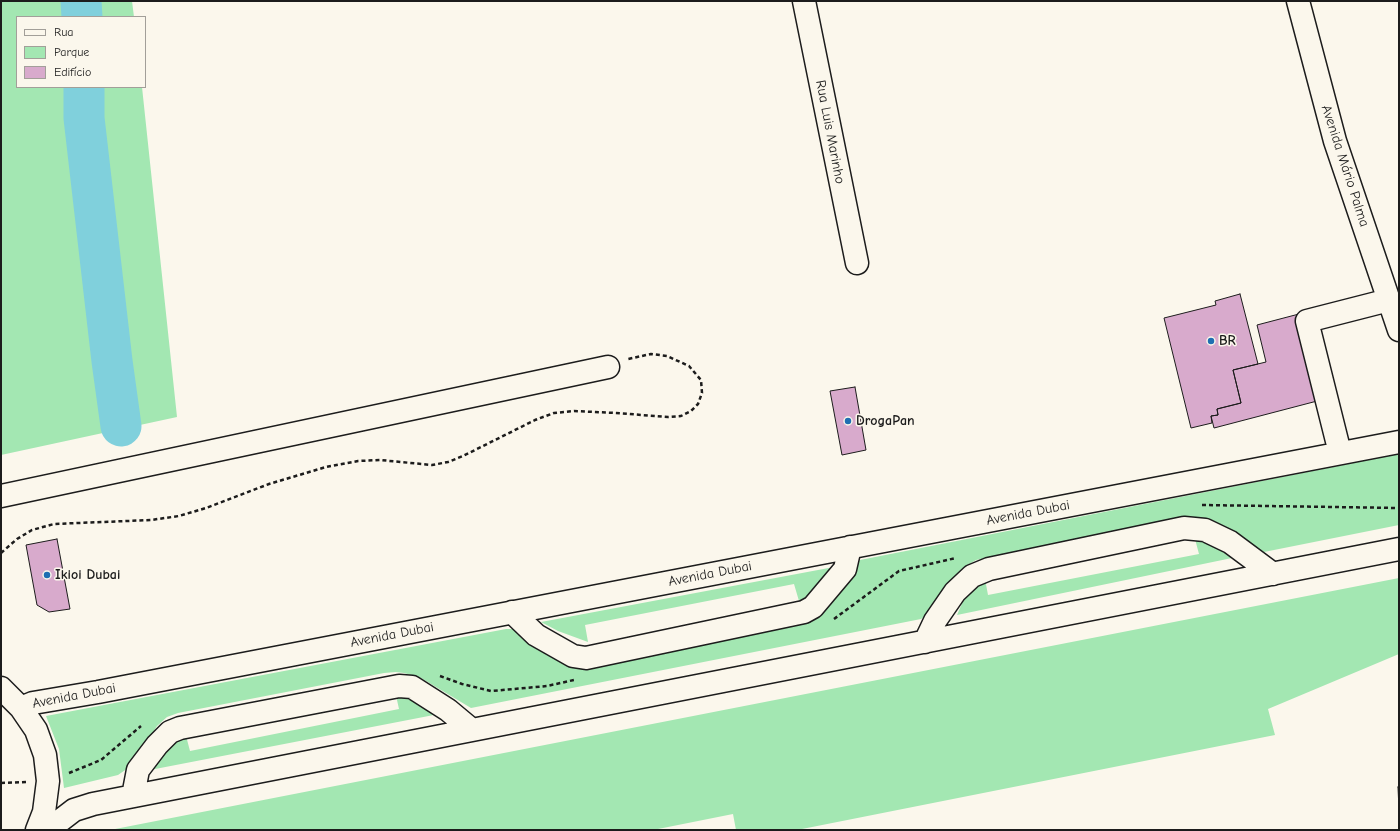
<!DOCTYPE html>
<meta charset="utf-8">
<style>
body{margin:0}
#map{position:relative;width:1400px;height:831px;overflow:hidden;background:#fbf7ec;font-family:"Comic Neue",sans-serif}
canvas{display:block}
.frame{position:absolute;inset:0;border:2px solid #1c1c1c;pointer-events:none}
.legend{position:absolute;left:16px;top:16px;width:130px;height:72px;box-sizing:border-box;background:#fbf7ec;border:1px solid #a29f99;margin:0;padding:5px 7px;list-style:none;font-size:12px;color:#1c1c1c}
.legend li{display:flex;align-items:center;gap:8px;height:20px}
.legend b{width:20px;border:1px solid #a29f99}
</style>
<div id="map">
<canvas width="1400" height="831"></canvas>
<div class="frame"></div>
<ul class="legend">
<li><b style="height:5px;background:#fbf7ec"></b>Rua</li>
<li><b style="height:11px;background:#a3e7b2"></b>Parque</li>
<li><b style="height:11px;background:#d8aacc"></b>Edifício</li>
</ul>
</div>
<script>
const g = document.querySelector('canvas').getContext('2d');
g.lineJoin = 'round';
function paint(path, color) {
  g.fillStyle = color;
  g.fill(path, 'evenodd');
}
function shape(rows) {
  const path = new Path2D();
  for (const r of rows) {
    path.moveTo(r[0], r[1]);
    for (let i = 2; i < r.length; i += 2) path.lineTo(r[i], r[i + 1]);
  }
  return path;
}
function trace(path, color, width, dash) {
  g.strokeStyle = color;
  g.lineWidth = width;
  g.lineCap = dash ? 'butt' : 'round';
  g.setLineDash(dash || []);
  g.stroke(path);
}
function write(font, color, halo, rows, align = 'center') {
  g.font = font + ' "Comic Neue",sans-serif';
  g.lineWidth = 3;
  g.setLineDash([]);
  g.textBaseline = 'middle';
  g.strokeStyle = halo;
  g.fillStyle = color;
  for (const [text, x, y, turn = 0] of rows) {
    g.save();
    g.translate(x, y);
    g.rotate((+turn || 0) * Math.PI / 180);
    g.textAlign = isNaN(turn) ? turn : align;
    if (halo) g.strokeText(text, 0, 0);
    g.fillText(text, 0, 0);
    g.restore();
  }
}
paint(shape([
 [1,1,132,1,134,17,17,17,17,87,142,87,177,417,1,455],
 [1399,454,1399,525,1264,552,1225,526,1195,518,1180,518,976,560,964,567,952,580,929,613,921,619,471,708,421,678,404,673,396,672,384,673,178,713,167,717,157,726,131,766,118,775,64,788,59,749,46,716,506,629,514,629,559,655,798,620,860,560],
 [1195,539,1212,544,1232,558,957,615,963,601,975,584,985,579,988,595,1199,554],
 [834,567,814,592,799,601,794,584,585,625,588,642,558,631,541,622],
 [1399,578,1399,654,1268,709,1275,735,797,830,736,830,733,814,653,830,110,830],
 [395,691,408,693,439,714,150,770,155,761,185,732,190,751,399,709]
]), '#a3e7b2');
trace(shape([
 [81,1,82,17],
 [84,87,84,118,112,361,121,426]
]), '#80d0dc', 41);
const building = shape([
 [1240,294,1258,364,1233,370,1241,403,1217,409,1218,415,1211,416,1212,423,1191,428,1164,318,1216,305,1215,301,1240,294],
 [1299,314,1321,400,1214,428,1211,416,1218,415,1217,409,1241,403,1233,370,1266,362,1257,325,1299,314],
 [855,387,866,450,842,455,830,391,855,387],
 [57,539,70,609,49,612,37,605,26,545,57,539],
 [1398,787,1399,787,1399,810,1398,787]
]);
paint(building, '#d8aacc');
trace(building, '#1c1c1c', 1);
const minor = shape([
 [804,1,857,263],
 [1340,453,1307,321,1389,300],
 [1,496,608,367],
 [512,612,536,635,573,656,586,658,804,612,813,607,845,569,850,547],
 [925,642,935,621,955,592,972,576,989,569,1184,528,1205,530,1230,542,1273,574],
 [1,688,21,708,36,730,45,755,48,781,44,812,37,830],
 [21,708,33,703,98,692,1399,442],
 [133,796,138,770,157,745,170,732,180,728,399,686,412,687,448,710,472,730],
 [48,830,74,810,93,804,1399,549]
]);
const major = shape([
 [1298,1,1335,141,1399,330]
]);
trace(minor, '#1c1c1c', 25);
trace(major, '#1c1c1c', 25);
trace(shape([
 [1202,505,1399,508],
 [1,553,17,539,32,530,54,524,151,520,179,516,206,508,269,484,326,467,358,461,380,460,432,465,448,462,463,456,535,420,554,413,574,411,616,413,668,417,681,416,691,411,698,404,702,393,701,380,689,366,667,356,651,354,628,359],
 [834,619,899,571,956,558],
 [440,676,462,684,491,691,547,686,574,680],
 [69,773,101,760,141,726],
 [1,783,26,782]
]), '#1c1c1c', 2.5, [4, 3]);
trace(minor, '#fbf7ec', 22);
trace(major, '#fbf7ec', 22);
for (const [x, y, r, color] of [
 [1211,341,4,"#1f6fb2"],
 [848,421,4,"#1f6fb2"],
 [47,575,4,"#1f6fb2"]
]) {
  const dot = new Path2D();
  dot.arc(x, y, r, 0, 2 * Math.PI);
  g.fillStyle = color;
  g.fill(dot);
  trace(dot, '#fbf7ec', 1.5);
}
write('14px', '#1c1c1c', '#fbf7ec', [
 ["Rua Luis Marinho",830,132,79],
 ["Avenida Mário Palma",1345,166,72],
 ["Avenida Dubai",1028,513,-11],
 ["Avenida Dubai",710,574,-11],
 ["Avenida Dubai",392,635,-11],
 ["Avenida Dubai",74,696,-11]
]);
write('bold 14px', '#1c1c1c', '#fbf7ec', [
 ["BR",1219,341],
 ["DrogaPan",856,421],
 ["Ikioi Dubai",55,575]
], 'left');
</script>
